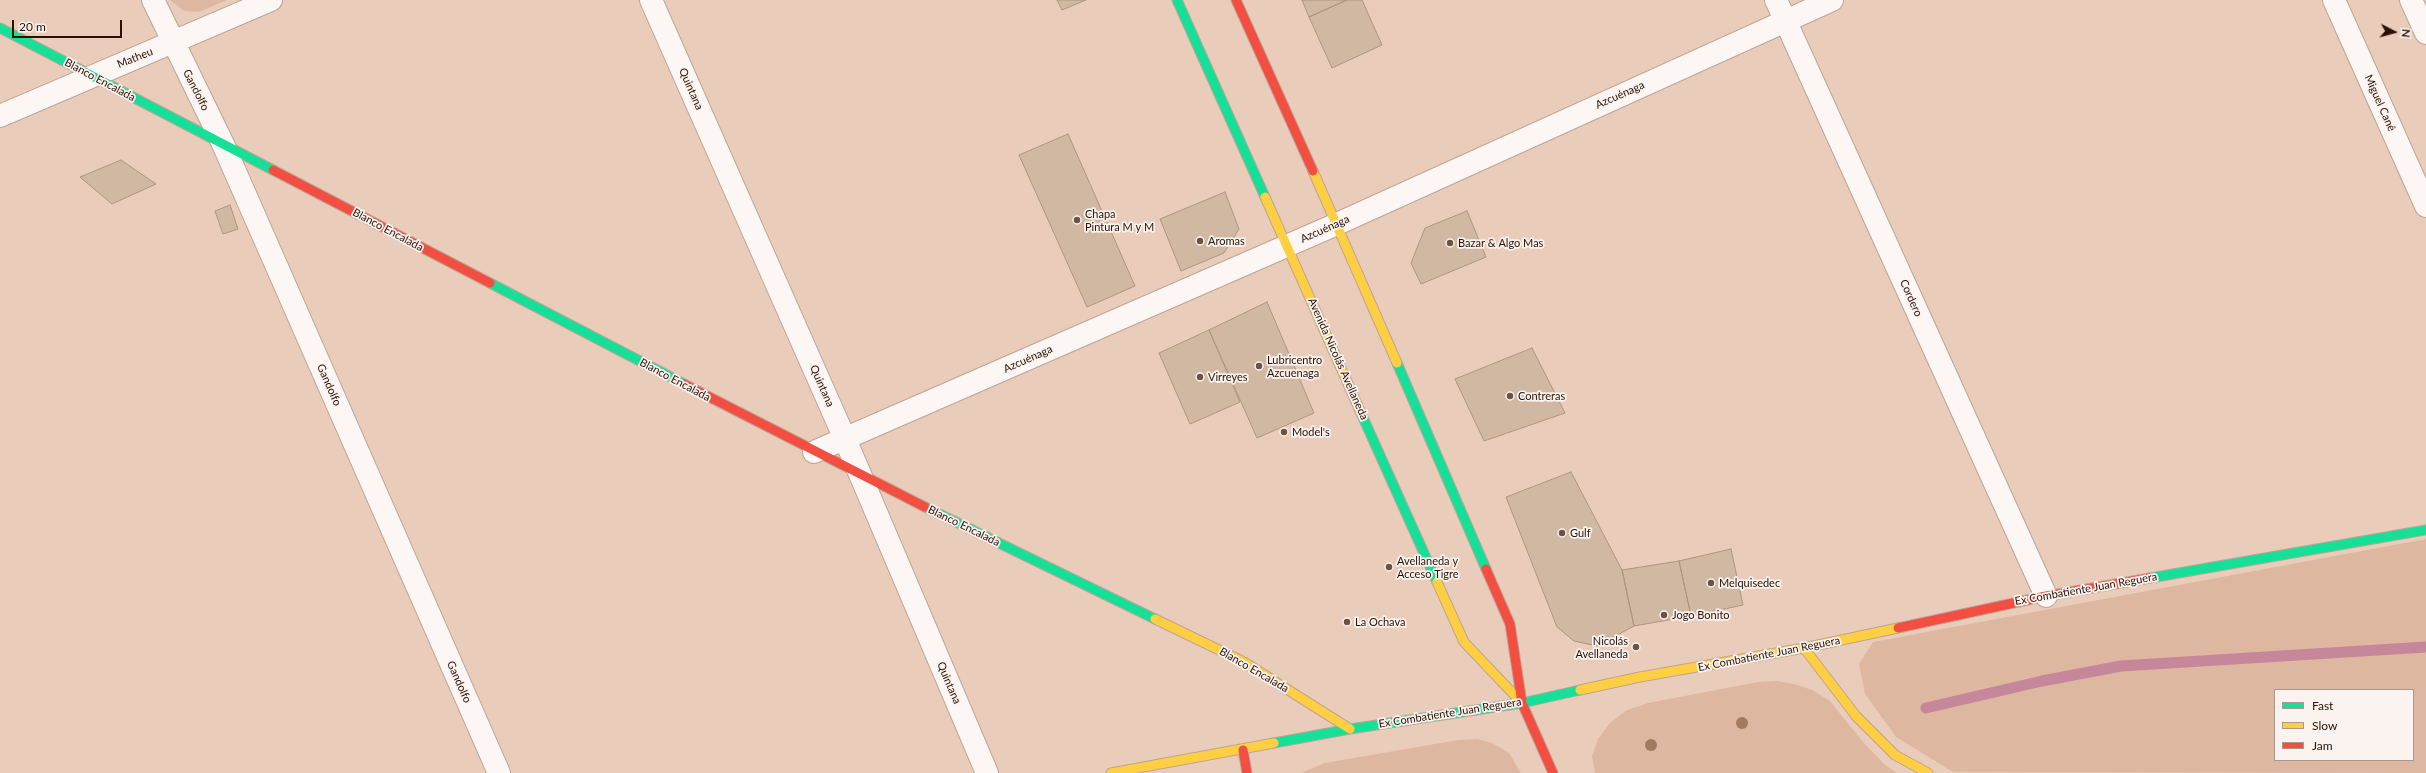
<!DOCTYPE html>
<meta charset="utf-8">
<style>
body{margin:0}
#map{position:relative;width:2426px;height:773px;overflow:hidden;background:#eaccba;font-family:Lato,sans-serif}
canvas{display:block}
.legend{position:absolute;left:2274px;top:689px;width:140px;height:72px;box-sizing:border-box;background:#faf3ef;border:1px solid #a69991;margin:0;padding:5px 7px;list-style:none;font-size:12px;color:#291103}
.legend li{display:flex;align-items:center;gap:8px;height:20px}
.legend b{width:20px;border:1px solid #a69991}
.north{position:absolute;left:2374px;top:12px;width:40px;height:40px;-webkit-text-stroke:3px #faf3ef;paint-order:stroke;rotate:96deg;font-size:11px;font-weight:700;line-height:16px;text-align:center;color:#291103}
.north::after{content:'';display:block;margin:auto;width:14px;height:18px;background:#291103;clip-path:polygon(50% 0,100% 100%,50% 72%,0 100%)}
.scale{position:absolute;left:12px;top:20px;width:110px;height:18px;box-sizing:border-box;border:2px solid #291103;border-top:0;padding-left:5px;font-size:12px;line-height:14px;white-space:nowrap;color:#291103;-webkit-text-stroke:3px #faf3ef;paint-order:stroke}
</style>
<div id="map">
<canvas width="2426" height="773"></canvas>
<ul class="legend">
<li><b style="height:5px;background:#16e098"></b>Fast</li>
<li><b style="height:5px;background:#ffcf43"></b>Slow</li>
<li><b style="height:5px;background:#f24e42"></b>Jam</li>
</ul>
<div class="north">N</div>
<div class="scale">20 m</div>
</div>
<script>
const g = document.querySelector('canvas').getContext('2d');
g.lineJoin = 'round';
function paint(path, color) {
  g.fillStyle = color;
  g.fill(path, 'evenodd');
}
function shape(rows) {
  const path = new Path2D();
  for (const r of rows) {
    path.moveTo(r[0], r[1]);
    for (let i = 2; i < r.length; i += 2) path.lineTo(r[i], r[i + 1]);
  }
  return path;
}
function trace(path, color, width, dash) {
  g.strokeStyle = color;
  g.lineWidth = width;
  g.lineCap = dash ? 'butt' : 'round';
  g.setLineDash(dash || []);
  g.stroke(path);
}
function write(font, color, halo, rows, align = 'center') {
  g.font = font + ' Lato,sans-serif';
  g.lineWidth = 3.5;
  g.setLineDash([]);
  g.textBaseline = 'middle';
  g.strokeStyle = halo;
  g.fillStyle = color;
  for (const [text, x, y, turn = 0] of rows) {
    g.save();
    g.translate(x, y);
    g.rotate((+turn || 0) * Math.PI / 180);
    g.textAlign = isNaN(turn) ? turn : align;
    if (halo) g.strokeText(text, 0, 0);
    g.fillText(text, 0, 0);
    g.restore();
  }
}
paint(shape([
 [170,0,227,0,199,12,184,11],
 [2426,539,2426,773,1953,772,1896,737,1865,694,1859,664,1873,642],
 [2275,690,2413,690,2413,760,2275,760],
 [1777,681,1794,684,1812,690,1830,701,1863,742,1884,764,1897,773,1595,773,1592,756,1598,739,1610,723,1627,710,1648,703,1758,682],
 [1478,739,1494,744,1509,753,1521,773,1301,773,1325,763,1458,740]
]), '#deb7a0');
trace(shape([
 [1926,708,2042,681,2121,666,2426,647]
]), '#c6879a', 11);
const building = shape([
 [1057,0,1086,0,1062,10,1057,0],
 [1302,0,1347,0,1309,17,1302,0],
 [1347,0,1362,0,1382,45,1332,68,1309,17,1347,0],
 [1068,134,1135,286,1087,307,1019,155,1068,134],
 [121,160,156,184,112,204,80,177,121,160],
 [1225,192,1239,229,1224,253,1181,271,1160,219,1225,192],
 [230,205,238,229,223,234,215,211,230,205],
 [1467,211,1486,257,1421,284,1411,263,1425,228,1467,211],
 [1267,302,1314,413,1257,438,1209,330,1267,302],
 [1209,330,1240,402,1190,424,1159,353,1209,330],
 [1532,348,1565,413,1484,441,1455,379,1532,348],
 [1571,472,1622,570,1634,626,1597,646,1574,641,1557,627,1506,497,1571,472],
 [1731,549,1743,605,1691,616,1679,561,1731,549],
 [1679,561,1691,616,1634,626,1622,570,1679,561]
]);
paint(building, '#d0b8a3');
trace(building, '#ac9682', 1);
const street = shape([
 [153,0,223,144,499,773],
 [651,0,845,439,987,773],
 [1776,0,2046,596],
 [2334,0,2426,206],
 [2411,0,2426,33],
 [0,116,271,0],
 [814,452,1337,224,1832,0]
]);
const fast = shape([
 [1177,0,1265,197],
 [0,28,273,170],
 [490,283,684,384],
 [1397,363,1486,569],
 [1361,413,1437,582],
 [925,507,1155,619],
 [2150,578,2426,530],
 [1274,743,1350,729,1522,703,1580,690]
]);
const slow = shape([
 [1313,171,1397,363],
 [1265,197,1361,413],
 [1437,582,1464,642,1522,703],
 [1155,619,1244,662,1350,729],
 [1804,648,1856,716,1895,755,1928,773],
 [1580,690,1640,677,1804,648,1898,628],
 [1111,773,1274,743]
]);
const jam = shape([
 [1236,0,1313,171],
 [273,170,490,283],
 [684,384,925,507],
 [1486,569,1510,624,1522,703,1553,773],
 [1898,628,2046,596,2150,578],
 [1243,750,1247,773]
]);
trace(street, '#bea494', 24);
trace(fast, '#bea494', 11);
trace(slow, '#bea494', 11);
trace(jam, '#bea494', 11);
trace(street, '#fcf7f5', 22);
trace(fast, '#16e098', 9);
trace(slow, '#ffcf43', 9);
trace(jam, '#f24e42', 9);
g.fillStyle = '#a27a60';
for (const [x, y] of [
 [1742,723],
 [1651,745]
]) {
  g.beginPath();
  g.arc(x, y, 6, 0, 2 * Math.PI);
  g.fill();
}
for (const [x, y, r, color] of [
 [1077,220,4,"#6d5243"],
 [1200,241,4,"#6d5243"],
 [1450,243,4,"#6d5243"],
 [1259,366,4,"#6d5243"],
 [1200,377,4,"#6d5243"],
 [1510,396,4,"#6d5243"],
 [1284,432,4,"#6d5243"],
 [1562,533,4,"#6d5243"],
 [1389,567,4,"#6d5243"],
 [1711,583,4,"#6d5243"],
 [1664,615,4,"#6d5243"],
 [1347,622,4,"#6d5243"],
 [1636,647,4,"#6d5243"]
]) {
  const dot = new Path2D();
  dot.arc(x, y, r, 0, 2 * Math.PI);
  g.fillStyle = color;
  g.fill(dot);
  trace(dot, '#faf3ef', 1.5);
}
write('11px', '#291103', '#faf3ef', [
 ["Matheu",135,58,-22],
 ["Blanco Encalada",100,80,28],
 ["Quintana",691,89,66],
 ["Gandolfo",196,90,63],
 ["Azcuénaga",1620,95,-24],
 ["Miguel Cané",2380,103,66],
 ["Azcuénaga",1325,229,-24],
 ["Blanco Encalada",388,230,28],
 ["Cordero",1911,298,66],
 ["Azcuénaga",1028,359,-24],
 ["Avenida Nicolás Avellaneda",1338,359,66],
 ["Blanco Encalada",675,380,28],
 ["Gandolfo",329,385,66],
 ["Quintana",822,386,66],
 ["Blanco Encalada",964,526,26],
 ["Ex Combatiente Juan Reguera",2086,589,-10],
 ["Ex Combatiente Juan Reguera",1769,654,-11],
 ["Blanco Encalada",1254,670,30],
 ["Gandolfo",459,682,66],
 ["Quintana",949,683,67],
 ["Ex Combatiente Juan Reguera",1450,713,-9]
]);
write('11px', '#291103', '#faf3ef', [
 ["Chapa",1085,214],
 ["Pintura M y M",1085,227],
 ["Aromas",1208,241],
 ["Bazar & Algo Mas",1458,243],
 ["Lubricentro",1267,360],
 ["Azcuenaga",1267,373],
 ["Virreyes",1208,377],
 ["Contreras",1518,396],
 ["Model's",1292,432],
 ["Gulf",1570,533],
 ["Avellaneda y",1397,561],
 ["Acceso Tigre",1397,574],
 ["Melquisedec",1719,583],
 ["Jogo Bonito",1672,615],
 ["La Ochava",1355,622],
 ["Nicolás",1628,641,"right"],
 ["Avellaneda",1628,654,"right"]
], 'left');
</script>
